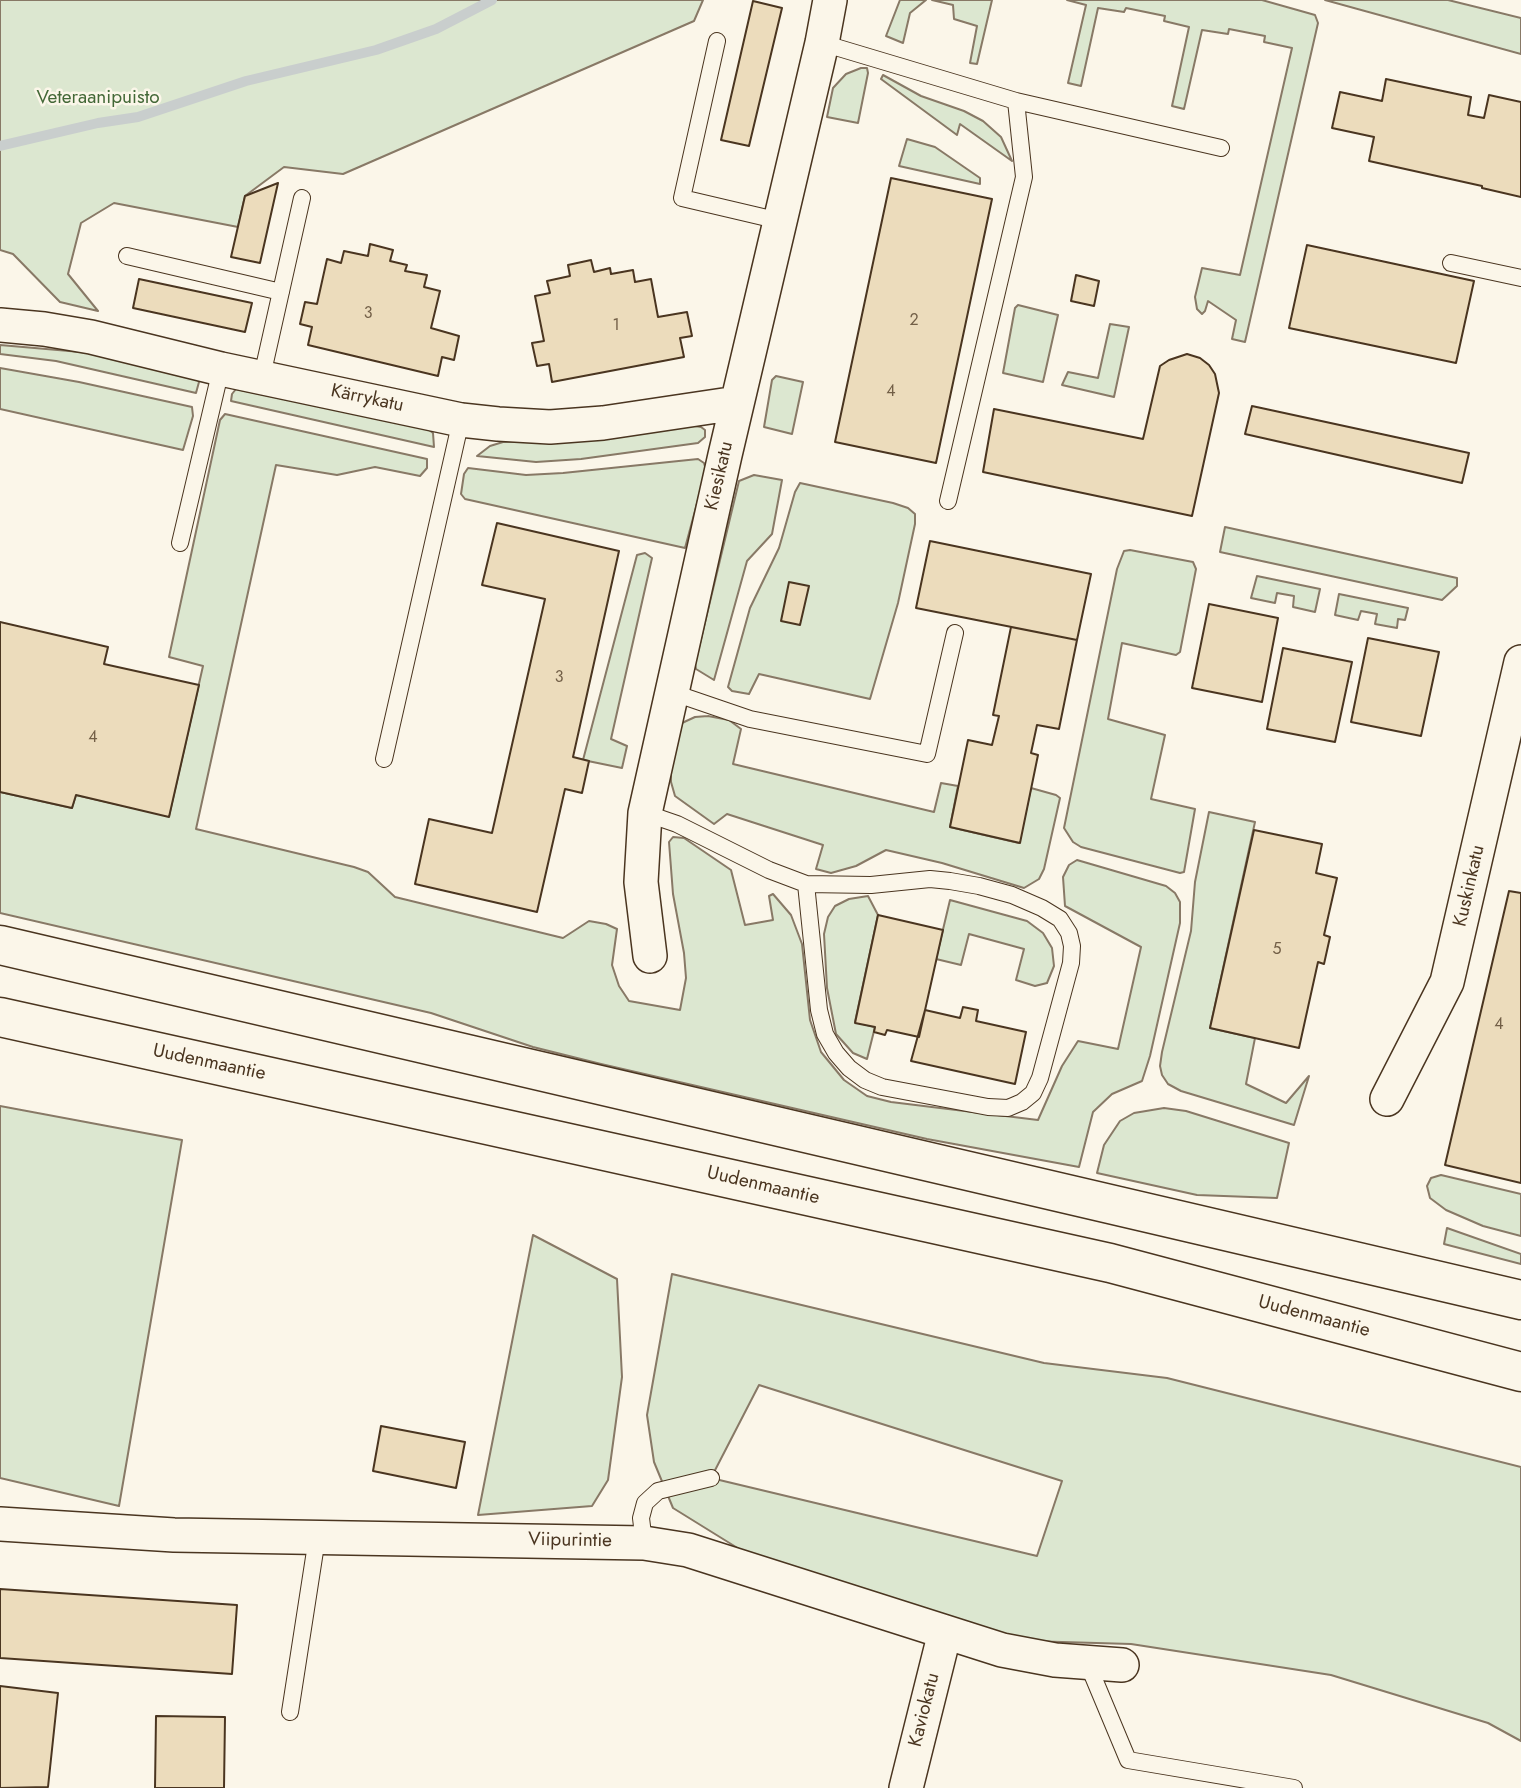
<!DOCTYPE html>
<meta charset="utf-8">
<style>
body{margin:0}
canvas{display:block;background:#fbf6e9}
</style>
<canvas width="1521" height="1788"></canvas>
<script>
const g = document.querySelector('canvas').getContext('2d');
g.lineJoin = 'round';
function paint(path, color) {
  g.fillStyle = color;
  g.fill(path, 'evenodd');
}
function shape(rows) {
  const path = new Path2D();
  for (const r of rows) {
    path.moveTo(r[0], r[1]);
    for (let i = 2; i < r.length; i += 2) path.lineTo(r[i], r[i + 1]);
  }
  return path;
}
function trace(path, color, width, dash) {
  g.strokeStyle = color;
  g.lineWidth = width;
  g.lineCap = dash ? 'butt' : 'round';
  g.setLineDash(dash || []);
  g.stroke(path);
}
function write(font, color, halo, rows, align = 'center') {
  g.font = font + ' Jost,sans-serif';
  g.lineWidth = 5;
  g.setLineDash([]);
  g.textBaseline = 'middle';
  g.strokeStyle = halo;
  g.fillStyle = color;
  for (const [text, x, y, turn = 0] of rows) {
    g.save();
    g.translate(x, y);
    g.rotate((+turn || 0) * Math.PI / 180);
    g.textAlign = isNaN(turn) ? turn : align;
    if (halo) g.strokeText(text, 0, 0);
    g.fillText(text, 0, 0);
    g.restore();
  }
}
const green = shape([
 [0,0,703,0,694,21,343,174,284,167,245,196,238,227,114,203,81,223,68,274,98,311,60,302,13,254,0,250,0,0],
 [900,0,926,0,910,13,903,43,886,36,900,0],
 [932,0,992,0,977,64,970,63,977,26,954,19,953,5,932,0],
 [1067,0,1262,0,1315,15,1318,23,1245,342,1232,339,1236,320,1208,301,1205,311,1202,314,1197,309,1195,297,1202,268,1240,275,1292,48,1264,42,1265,36,1229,29,1228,34,1202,30,1184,109,1172,106,1189,27,1164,21,1165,16,1126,8,1124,12,1098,8,1081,86,1068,83,1086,5,1067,0],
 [1325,0,1448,0,1521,18,1521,54,1325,0],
 [861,68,867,68,868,73,858,123,827,117,833,88,846,74,861,68],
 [883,75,921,96,964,111,983,121,1001,137,1012,161,960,124,957,135,881,79,883,75],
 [907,139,935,147,980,178,980,184,899,166,907,139],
 [1018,305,1058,315,1043,382,1003,373,1015,308,1018,305],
 [1110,324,1129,327,1114,397,1062,385,1068,372,1098,378,1110,324],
 [0,345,92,353,196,377,199,382,196,393,56,361,0,354,0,345],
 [0,368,79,382,192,407,193,416,183,450,0,409,0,368],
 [776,376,803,382,792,434,764,427,772,380,776,376],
 [236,389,428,429,433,433,434,447,231,401,232,394,236,389],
 [225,414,427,459,427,468,420,476,375,467,337,475,276,465,196,829,354,867,368,872,395,897,563,938,589,921,606,924,617,929,612,965,619,986,629,1001,680,1010,686,978,684,953,673,894,669,842,673,837,684,838,731,870,745,925,773,920,769,896,773,894,791,915,802,944,810,1020,821,1052,844,1080,867,1096,891,1102,1038,1120,1062,1066,1078,1041,1118,1049,1141,947,1065,906,1063,877,1069,865,1077,860,1166,886,1175,893,1180,902,1180,923,1150,1056,1142,1081,1112,1094,1093,1112,1079,1167,927,1139,601,1064,533,1047,431,1013,0,913,0,792,72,808,76,795,169,816,203,666,169,657,220,420,225,414],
 [689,425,701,427,705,430,705,437,698,443,581,459,536,462,477,456,490,446,503,442,568,439,689,425],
 [698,459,704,463,706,470,685,548,465,499,461,494,464,474,468,468,526,475,563,473,698,459],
 [754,475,782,480,772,534,747,561,714,680,696,669,695,664,739,481,754,475],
 [800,483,893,503,908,508,915,514,915,524,898,603,870,699,759,674,749,694,732,691,728,687,750,608,779,548,795,492,800,483],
 [1225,527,1457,578,1457,586,1442,600,1220,552,1225,527],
 [1130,550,1193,562,1196,569,1180,652,1176,655,1122,643,1108,719,1165,735,1151,799,1195,809,1184,872,1180,873,1081,847,1073,842,1064,828,1117,569,1124,551,1130,550],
 [645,553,652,558,611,739,627,746,622,768,583,760,637,555,645,553],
 [1257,576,1320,589,1315,612,1293,607,1294,596,1277,593,1275,603,1251,598,1257,576],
 [1339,594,1408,608,1405,620,1398,619,1397,628,1375,624,1377,614,1361,611,1358,620,1335,615,1339,594],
 [708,716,729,720,741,729,733,764,934,812,941,783,958,786,950,827,1019,843,1031,788,1056,795,1060,798,1044,869,1039,879,1024,888,942,863,886,850,856,866,831,873,816,869,823,845,727,814,714,824,675,796,671,782,671,771,682,723,695,717,708,716],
 [1209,812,1255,822,1210,1028,1255,1038,1246,1084,1286,1103,1309,1076,1294,1125,1181,1091,1168,1084,1162,1075,1160,1066,1162,1052,1191,931,1195,882,1209,812],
 [868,896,878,915,855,1022,875,1027,867,1059,853,1053,836,1034,827,988,824,934,828,917,835,906,849,899,868,896],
 [950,900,1027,921,1043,933,1052,948,1054,966,1047,983,1035,986,1016,980,1024,949,969,934,961,965,936,959,950,900],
 [0,1106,182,1140,119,1506,0,1478,0,1106],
 [1164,1108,1186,1111,1289,1143,1277,1198,1197,1195,1097,1173,1104,1145,1120,1121,1134,1113,1164,1108],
 [1441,1175,1521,1194,1521,1236,1483,1226,1446,1210,1430,1198,1427,1186,1431,1178,1441,1175],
 [1447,1228,1521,1254,1521,1264,1444,1244,1447,1228],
 [533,1235,617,1279,622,1377,608,1480,592,1506,478,1515,533,1235],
 [672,1274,1044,1363,1167,1378,1521,1467,1521,1741,1488,1723,1331,1675,1131,1644,993,1640,744,1552,673,1508,654,1462,647,1415,672,1274],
 [759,1385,1062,1481,1037,1556,711,1478,759,1385]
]);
paint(green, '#dce7d0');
trace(green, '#887966', 2);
trace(shape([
 [0,146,98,123,138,117,246,81,376,50,436,29,492,0]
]), '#c9cecd', 10);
const building = shape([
 [753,1,782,8,749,146,721,140,753,1],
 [1386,79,1471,97,1468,115,1484,118,1489,95,1521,102,1521,197,1482,188,1482,186,1369,161,1374,137,1332,128,1340,92,1382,101,1386,79],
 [891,178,992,199,936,463,835,442,891,178],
 [278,183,260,263,231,257,245,196,278,183],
 [370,244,393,250,390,261,407,265,405,271,427,275,424,287,440,291,431,328,459,336,454,360,442,357,438,376,308,345,312,327,300,324,305,302,317,304,327,259,341,263,344,251,368,256,370,244],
 [1307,245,1474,281,1456,363,1289,328,1307,245],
 [591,260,594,272,610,268,611,274,633,270,635,282,651,279,658,317,687,312,692,336,680,338,684,357,552,382,549,364,537,366,532,343,544,341,535,296,550,293,547,281,570,276,568,265,591,260],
 [1076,275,1099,281,1094,306,1071,301,1076,275],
 [139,279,252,303,245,332,133,308,139,279],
 [1187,354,1200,358,1209,365,1215,374,1219,393,1192,516,983,472,994,409,1143,439,1160,366,1169,360,1187,354],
 [1252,406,1469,453,1462,483,1245,434,1252,406],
 [497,523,619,551,573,757,589,761,582,793,565,789,537,912,415,884,429,819,492,833,545,599,482,585,497,523],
 [930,541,1091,574,1077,640,916,608,930,541],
 [789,582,809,586,800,625,781,621,789,582],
 [1209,604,1278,618,1262,702,1192,688,1209,604],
 [0,622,108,647,104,664,199,685,169,817,76,795,72,808,0,792,0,622],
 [1011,627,1077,640,1059,729,1037,725,1031,753,1038,755,1020,843,950,827,968,740,992,745,999,716,993,715,1011,627],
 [1368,638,1439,652,1421,736,1351,722,1368,638],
 [1283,648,1352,662,1335,742,1267,729,1283,648],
 [1254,830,1322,844,1316,873,1337,878,1324,935,1330,937,1324,964,1318,962,1299,1048,1210,1028,1254,830],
 [1509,891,1521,893,1521,1183,1445,1165,1509,891],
 [878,915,943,930,919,1037,887,1030,885,1035,874,1032,875,1027,855,1023,878,915],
 [963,1007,978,1010,976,1021,1026,1032,1015,1084,911,1061,925,1010,960,1018,963,1007],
 [381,1426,465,1442,456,1488,373,1471,381,1426],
 [0,1589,237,1605,232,1674,0,1658,0,1589],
 [0,1686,58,1693,48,1787,0,1788,0,1686],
 [156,1716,225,1717,224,1788,155,1788,156,1716]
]);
paint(building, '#ecdcbc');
trace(building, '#4a3520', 2);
const service = shape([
 [717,41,682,198,780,221],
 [822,43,1016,101,1024,177,948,501],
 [1016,101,1221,148],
 [127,256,281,292],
 [1451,263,1521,278],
 [262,376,302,198],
 [180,543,221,369],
 [671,692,750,719,927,754,955,633],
 [384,759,461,420],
 [645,813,677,824,769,870,806,884,871,885,930,879,950,881,979,886,1012,895,1042,908,1060,919,1069,933,1072,946,1071,963,1040,1078,1033,1093,1022,1102,1008,1108,988,1107,882,1087,865,1080,849,1068,836,1053,825,1034,819,1010,806,884],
 [644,1543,641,1518,645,1503,658,1491,711,1478],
 [1087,1662,1128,1760,1294,1788],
 [290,1712,317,1538]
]);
const minor = shape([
 [0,325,44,329,91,337,221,369,461,420,498,424,550,427,603,423,737,403],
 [650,956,641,882,645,813,725,455,822,43,830,0],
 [1387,1099,1447,982,1521,662],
 [0,1524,174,1535,644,1543,688,1550,1002,1650,1055,1660,1122,1665],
 [906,1788,945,1632]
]);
const secondary = shape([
 [0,945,1521,1300],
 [0,1017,1110,1263,1521,1372]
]);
trace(service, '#4a3520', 18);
trace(minor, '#4a3520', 36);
trace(secondary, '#4a3520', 41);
trace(service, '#fbf6e9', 16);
trace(minor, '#fbf6e9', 33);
trace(secondary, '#fbf6e9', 38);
write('16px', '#725f47', null, [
 ["3",368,314],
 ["2",914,321],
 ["1",616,326],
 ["4",891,392],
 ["3",559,678],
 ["4",93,738],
 ["5",1277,950],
 ["4",1499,1025]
]);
write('19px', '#436837', '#fbf6e9', [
 ["Veteraanipuisto",98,98]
]);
write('19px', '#4a3520', '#fbf6e9', [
 ["Kärrykatu",367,399,12],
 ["Kiesikatu",720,476,-77],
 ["Kuskinkatu",1470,886,-77],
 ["Uudenmaantie",209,1063,12],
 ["Uudenmaantie",763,1186,13],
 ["Uudenmaantie",1314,1317,15],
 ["Viipurintie",570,1541,1],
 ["Kaviokatu",925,1710,-76]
]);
</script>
